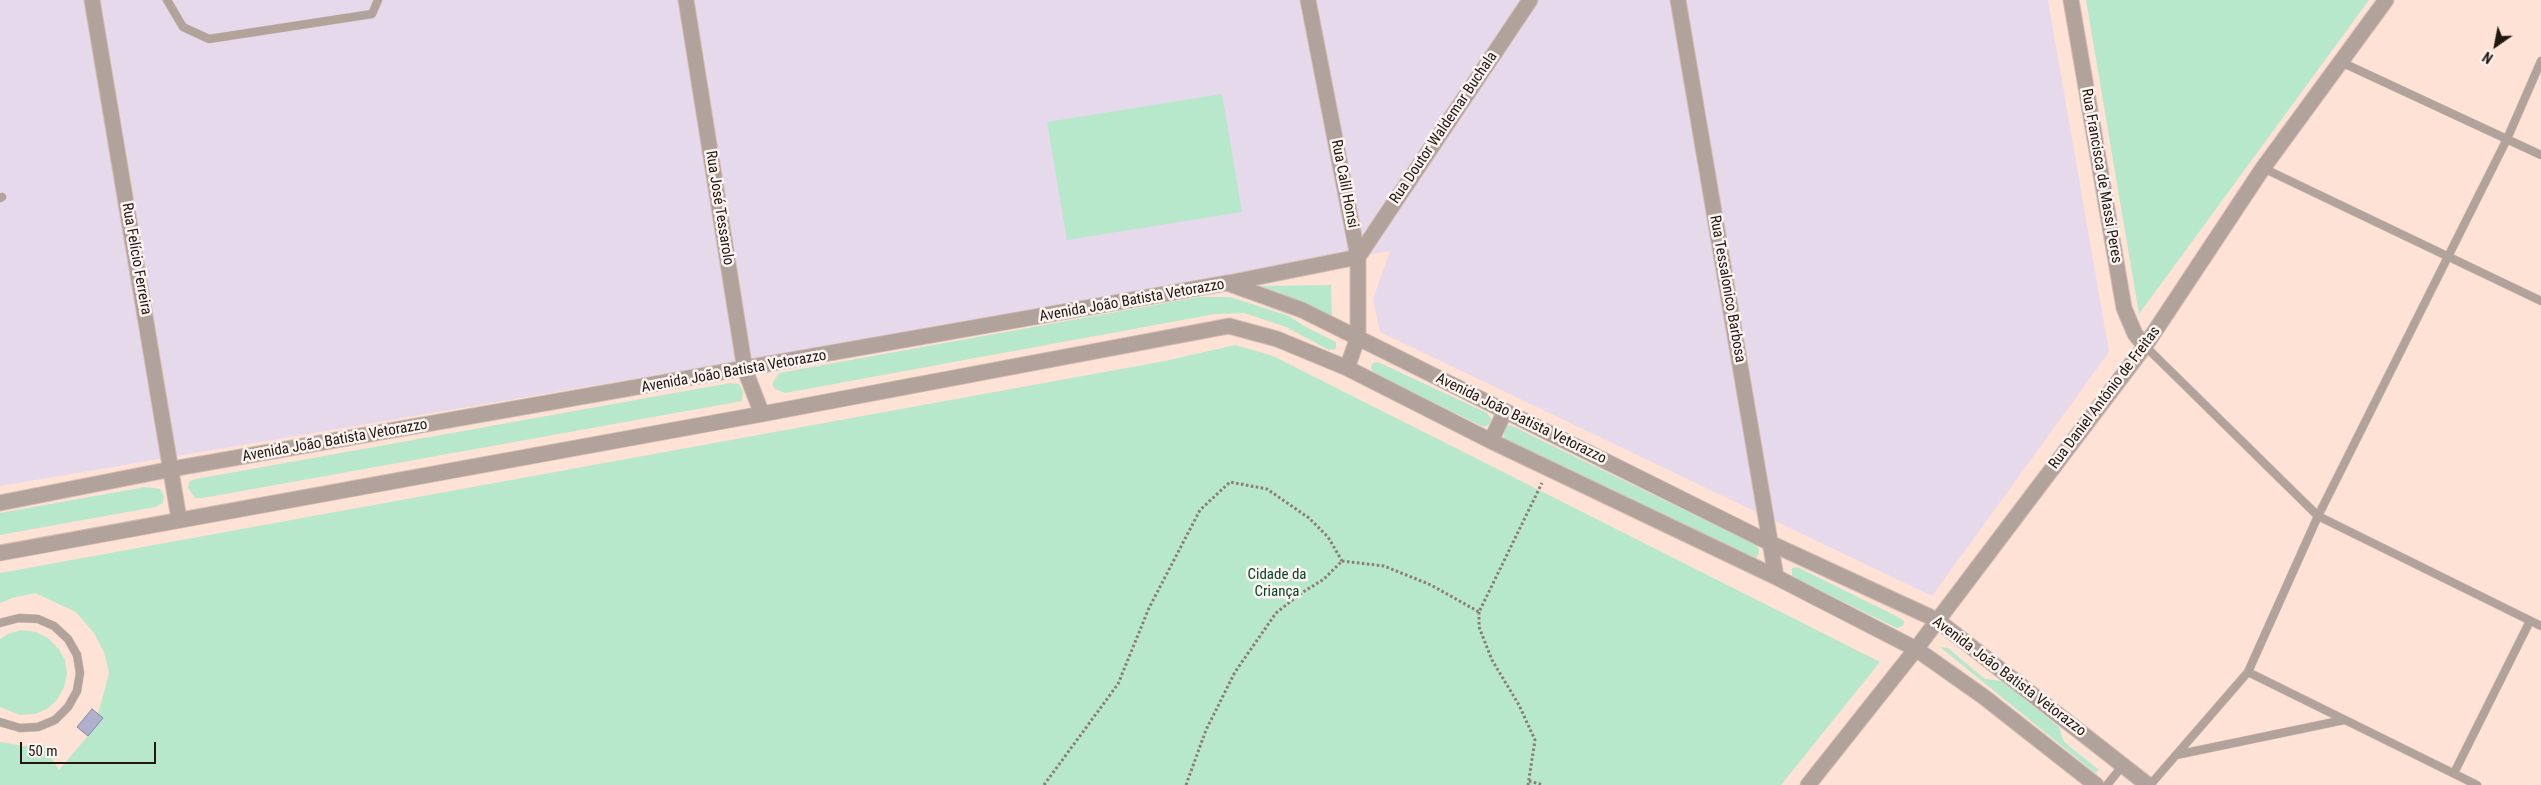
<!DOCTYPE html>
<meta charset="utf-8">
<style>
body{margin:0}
#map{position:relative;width:2541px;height:785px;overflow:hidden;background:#fde2d5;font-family:"Roboto Condensed",sans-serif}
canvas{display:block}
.north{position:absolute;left:2471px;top:20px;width:50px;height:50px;-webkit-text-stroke:4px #fbf4f1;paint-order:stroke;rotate:213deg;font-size:14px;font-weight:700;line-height:20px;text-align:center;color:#211610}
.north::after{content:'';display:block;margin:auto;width:18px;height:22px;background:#211610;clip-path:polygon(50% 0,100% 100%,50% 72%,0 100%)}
.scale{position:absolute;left:20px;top:742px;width:136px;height:22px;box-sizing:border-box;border:2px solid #211610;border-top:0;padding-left:6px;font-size:15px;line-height:18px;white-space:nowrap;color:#211610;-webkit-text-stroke:4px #fbf4f1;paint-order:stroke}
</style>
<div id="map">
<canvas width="2541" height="785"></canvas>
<div class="north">N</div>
<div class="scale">50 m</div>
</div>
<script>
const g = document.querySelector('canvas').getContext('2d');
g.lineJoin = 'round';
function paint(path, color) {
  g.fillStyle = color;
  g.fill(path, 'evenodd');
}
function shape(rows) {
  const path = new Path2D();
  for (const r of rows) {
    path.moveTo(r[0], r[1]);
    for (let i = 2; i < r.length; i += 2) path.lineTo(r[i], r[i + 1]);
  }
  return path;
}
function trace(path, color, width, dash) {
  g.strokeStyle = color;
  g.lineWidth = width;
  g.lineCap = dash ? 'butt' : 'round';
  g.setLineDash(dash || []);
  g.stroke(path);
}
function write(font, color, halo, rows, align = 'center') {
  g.font = font + ' "Roboto Condensed",sans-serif';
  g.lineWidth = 5;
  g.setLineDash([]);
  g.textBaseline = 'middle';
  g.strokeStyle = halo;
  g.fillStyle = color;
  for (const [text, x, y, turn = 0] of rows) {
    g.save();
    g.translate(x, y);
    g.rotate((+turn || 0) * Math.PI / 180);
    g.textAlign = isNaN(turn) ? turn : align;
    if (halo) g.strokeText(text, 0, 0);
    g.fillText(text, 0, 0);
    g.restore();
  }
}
paint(shape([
 [0,0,2048,0,2109,352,1932,596,1380,332,1373,299,1390,251,0,486]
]), '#e7d9ec');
paint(shape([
 [2086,0,2369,0,2139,314],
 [1222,94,1242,212,1067,240,1047,122],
 [1331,285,1332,319,1253,286],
 [1199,297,1230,297,1289,316,1304,326,1336,342,1336,349,1329,350,1286,327,1244,313,1215,314,785,393,775,389,772,384,779,373],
 [1235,345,1273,356,1880,662,1781,785,0,785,0,742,24,746,43,744,59,770,103,718,98,714,109,673,104,652,94,633,76,612,35,593,12,598,0,603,0,573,1165,361],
 [1378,362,1487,413,1491,418,1490,424,1484,427,1373,373,1371,367,1373,363],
 [730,383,739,384,743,392,742,401,203,498,195,498,188,488,190,481,196,479],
 [1510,425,1756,545,1759,550,1758,555,1756,558,1750,559,1507,440,1504,437,1504,432,1506,427],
 [145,487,160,489,164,496,163,503,155,507,0,535,0,513],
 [1797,567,1898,617,1904,621,1903,626,1897,628,1792,577,1792,568],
 [22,630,36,632,48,638,58,648,65,660,67,674,64,687,57,700,47,709,35,714,20,715,0,707,0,639,8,634],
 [1940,647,1948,648,1985,679,2002,681,2059,727,2064,742,2099,770,2095,773]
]), '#b8e8cb');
const building = shape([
 [92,709,103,718,88,736,77,727,92,709]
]);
paint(building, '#b0afce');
trace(building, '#8786a3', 1);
const lane = shape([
 [167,0,183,27,209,39,372,14,378,0],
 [2341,62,2541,155],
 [2263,168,2541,301],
 [0,198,2,197],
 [2145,346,2318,516,2541,626],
 [0,623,19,618,38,619,54,626,68,639,77,655,80,673,77,691,68,707,55,720,38,727,20,728,0,722],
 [2248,672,2477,785],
 [2176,755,2344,720],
 [2454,773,2530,621],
 [2107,785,2123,765],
 [2150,785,2248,672,2318,516,2507,139,2541,61]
]);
const street = shape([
 [92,0,179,519],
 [686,0,745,370,762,414],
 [1308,0,1358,257,1358,337,1347,368],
 [1678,0,1776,577],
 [2071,0,2124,308,2135,334,2145,346],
 [1228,283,1358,257,1530,0],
 [1491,441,1505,411],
 [0,503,172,469,1227,283,1302,310,1770,543,1937,620,2148,785],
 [0,553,762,414,1229,326,1277,339,1347,368,1491,441,1776,577,1916,649,1984,697,2096,785],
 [1808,785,1916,649,2145,346,2263,168,2386,0]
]);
trace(lane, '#d5bdb2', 9);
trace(street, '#d5bdb2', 17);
trace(shape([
 [1342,561,1384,566,1431,585,1479,612,1542,483],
 [1479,612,1479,627,1492,660,1519,705,1535,740,1528,785],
 [1529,781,1543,785],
 [1044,785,1118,684,1149,608,1200,510,1230,482,1267,489,1309,518,1328,537,1342,561],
 [1186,785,1206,730,1235,672,1276,613,1300,594,1324,579,1342,561]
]), '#8e7b72', 3, [2.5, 2.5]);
trace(lane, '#b1a29c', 8);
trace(street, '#b1a29c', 15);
write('15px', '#211610', '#fbf4f1', [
 ["Rua Doutor Waldemar Buchala",1444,128,-56],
 ["Rua Francisca de Massi Peres",2101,176,80],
 ["Rua Calil Honsi",1344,184,79],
 ["Rua José Tessarolo",719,208,81],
 ["Rua Felício Ferreira",136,259,80],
 ["Rua Tessalonico Barbosa",1727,289,80],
 ["Avenida João Batista Vetorazzo",1132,301,-10],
 ["Avenida João Batista Vetorazzo",734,372,-10],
 ["Rua Daniel Antônio de Freitas",2105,398,-53],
 ["Avenida João Batista Vetorazzo",1521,419,26],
 ["Avenida João Batista Vetorazzo",335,441,-10],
 ["Avenida João Batista Vetorazzo",2009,677,37]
]);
write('15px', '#04452a', '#fbf4f1', [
 ["Cidade da",1277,575],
 ["Criança",1277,592]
]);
</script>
